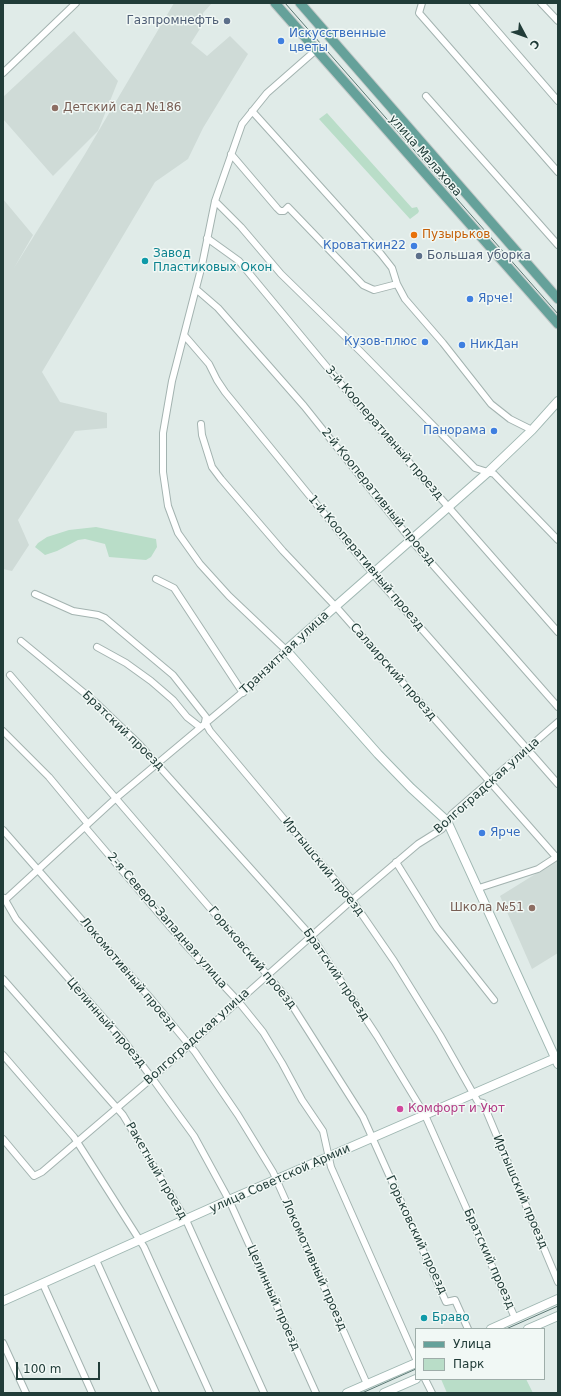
<!DOCTYPE html>
<meta charset="utf-8">
<style>
body{margin:0}
#map{position:relative;width:561px;height:1396px;overflow:hidden;background:#e0ebe8;font-family:"DejaVu Sans",sans-serif}
canvas{display:block}
.frame{position:absolute;inset:0;border:4px solid #213c38;pointer-events:none}
.legend{position:absolute;left:415px;top:1328px;width:130px;height:52px;box-sizing:border-box;background:#f1f8f5;border:1px solid #9eada9;margin:0;padding:5px 7px;list-style:none;font-size:12px;color:#213c38}
.legend li{display:flex;align-items:center;gap:8px;height:20px}
.legend b{width:20px;border:1px solid #9eada9}
.north{position:absolute;left:505px;top:16px;width:40px;height:40px;-webkit-text-stroke:3px #f1f8f5;paint-order:stroke;rotate:131deg;font-size:11px;font-weight:700;line-height:16px;text-align:center;color:#213c38}
.north::after{content:'';display:block;margin:auto;width:14px;height:18px;background:#213c38;clip-path:polygon(50% 0,100% 100%,50% 72%,0 100%)}
.scale{position:absolute;left:16px;top:1362px;width:84px;height:18px;box-sizing:border-box;border:2px solid #213c38;border-top:0;padding-left:5px;font-size:12px;line-height:14px;white-space:nowrap;color:#213c38;-webkit-text-stroke:3px #f1f8f5;paint-order:stroke}
</style>
<div id="map">
<canvas width="561" height="1396"></canvas>
<div class="frame"></div>
<ul class="legend">
<li><b style="height:5px;background:#65a19a"></b>Улица</li>
<li><b style="height:11px;background:#b9ddc8"></b>Парк</li>
</ul>
<div class="north">С</div>
<div class="scale">100 m</div>
</div>
<script>
const g = document.querySelector('canvas').getContext('2d');
g.lineJoin = 'round';
function paint(path, color) {
  g.fillStyle = color;
  g.fill(path, 'evenodd');
}
function shape(rows) {
  const path = new Path2D();
  for (const r of rows) {
    path.moveTo(r[0], r[1]);
    for (let i = 2; i < r.length; i += 2) path.lineTo(r[i], r[i + 1]);
  }
  return path;
}
function trace(path, color, width, dash) {
  g.strokeStyle = color;
  g.lineWidth = width;
  g.lineCap = dash ? 'butt' : 'round';
  g.setLineDash(dash || []);
  g.stroke(path);
}
function write(font, color, halo, rows, align = 'center') {
  g.font = font + ' "DejaVu Sans",sans-serif';
  g.lineWidth = 3;
  g.setLineDash([]);
  g.textBaseline = 'middle';
  g.strokeStyle = halo;
  g.fillStyle = color;
  for (const [text, x, y, turn = 0] of rows) {
    g.save();
    g.translate(x, y);
    g.rotate((+turn || 0) * Math.PI / 180);
    g.textAlign = isNaN(turn) ? turn : align;
    if (halo) g.strokeText(text, 0, 0);
    g.fillText(text, 0, 0);
    g.restore();
  }
}
paint(shape([
 [174,3,212,3,203,13,203,24,191,43,207,56,230,36,248,54,203,128,188,159,155,182,42,372,60,402,107,413,107,428,75,431,18,520,29,545,12,571,3,569,3,199,33,235,14,268,85,154],
 [74,31,118,81,98,131,53,176,3,119,3,97],
 [558,860,558,953,532,969,500,896]
]), '#cfdbd7');
paint(shape([
 [327,113,412,208,417,207,419,211,418,213,410,219,319,119],
 [96,527,156,539,157,547,151,557,146,560,109,557,105,544,85,539,78,540,57,551,45,555,35,547,38,543,47,537,69,530],
 [441,1379,526,1379,533,1393,447,1393]
]), '#b9ddc8');
const street = shape([
 [422,3,419,13,558,172],
 [473,3,558,101],
 [541,3,558,21],
 [3,73,76,3],
 [426,96,558,245],
 [252,111,381,254,392,268,397,284],
 [231,154,277,208,280,211,284,211,288,207,363,285,374,290,397,284,405,299,443,343,491,404,510,419,532,430],
 [215,201,241,227,281,274,360,351,475,468,494,474,558,540],
 [207,238,239,261,351,396,558,632],
 [196,289,218,308,304,406,411,540,558,707],
 [184,335,209,364,217,380,225,392,375,576,558,784],
 [201,424,202,435,212,467,221,479,283,551,338,609,556,857],
 [156,579,174,588,243,693],
 [35,594,73,611,98,615,105,618,173,675,206,717,205,722,210,731,352,900,394,961,440,1035,478,1102,483,1103,558,1282],
 [21,641,94,701,139,744,312,937,377,1036,425,1115,515,1318],
 [97,647,126,663,151,681,173,700,187,717,200,727],
 [10,675,288,999,363,1117,446,1302,455,1300,468,1329],
 [3,731,49,777,88,824],
 [85,827,183,942,238,1001,263,1032,282,1063,302,1100,323,1131,331,1167,416,1359],
 [3,830,152,1000,195,1052,238,1115,273,1172,367,1384],
 [396,862,437,928,494,1000],
 [479,888,538,869,558,856],
 [4,898,16,919,123,1040,152,1078,194,1136,229,1200,316,1393],
 [6,899,115,799,256,681,286,650,229,596,200,564,178,533,168,506,163,472,163,433,172,381,202,265,215,201,242,124,267,93,316,50],
 [3,979,123,1115,186,1220,264,1393],
 [3,1055,74,1137,144,1247,210,1393],
 [3,1139,34,1176,42,1172,152,1078,352,900,418,844,442,829,452,814,558,722],
 [96,1260,156,1393],
 [43,1284,92,1393],
 [3,1343,26,1393],
 [425,1379,432,1393]
]);
const secondary = shape([
 [558,401,532,430,487,473,286,650,378,754,411,788,447,821,558,1064],
 [3,1301,229,1200,558,1057],
 [491,1329,558,1299],
 [528,1329,558,1316],
 [347,1393,416,1363],
 [384,1393,416,1379]
]);
const primary = shape([
 [275,3,558,324],
 [300,3,558,299]
]);
trace(street, '#a3b3b0', 8);
trace(secondary, '#9fb7b2', 10);
trace(primary, '#c1c8c7', 11);
trace(street, '#fff', 6);
trace(secondary, '#fff', 8);
trace(primary, '#65a19a', 9);
trace(shape([
 [285,3,558,314],
 [506,1329,558,1306],
 [362,1393,416,1369]
]), '#5b7874', 1);
for (const [x, y, r, color] of [
 [227,21,4,"#5c6f8a"],
 [281,41,4,"#3f7fe0"],
 [55,108,4,"#8d6e63"],
 [414,235,4,"#e8710a"],
 [414,246,4,"#3f7fe0"],
 [419,256,4,"#5c6f8a"],
 [145,261,4,"#0f9aa8"],
 [470,299,4,"#3f7fe0"],
 [425,342,4,"#3f7fe0"],
 [462,345,4,"#3f7fe0"],
 [494,431,4,"#3f7fe0"],
 [482,833,4,"#3f7fe0"],
 [532,908,4,"#8d6e63"],
 [400,1109,4,"#d1479c"],
 [424,1318,4,"#0f9aa8"]
]) {
  const dot = new Path2D();
  dot.arc(x, y, r, 0, 2 * Math.PI);
  g.fillStyle = color;
  g.fill(dot);
  trace(dot, '#f1f8f5', 1.5);
}
write('12px', '#4e5e75', '#f1f8f5', [
 ["Газпромнефть",219,21],
 ["Большая уборка",427,256,"left"]
], 'right');
write('12px', '#366cbe', '#f1f8f5', [
 ["Искусственные",289,34],
 ["цветы",289,48],
 ["Кроваткин22",406,246,"right"],
 ["Ярче!",478,299],
 ["Кузов-плюс",417,342,"right"],
 ["НикДан",470,345],
 ["Панорама",486,431,"right"],
 ["Ярче",490,833]
], 'left');
write('12px', '#785e54', '#f1f8f5', [
 ["Детский сад №186",63,108],
 ["Школа №51",524,908,"right"]
], 'left');
write('12px', '#213c38', '#f1f8f5', [
 ["улица Малахова",425,156,49],
 ["3-й Кооперативный проезд",384,433,49],
 ["2-й Кооперативный проезд",378,497,51],
 ["1-й Кооперативный проезд",366,563,50],
 ["Транзитная улица",285,653,-43],
 ["Салаирский проезд",393,672,49],
 ["Братский проезд",123,731,44],
 ["Волгоградская улица",487,786,-42],
 ["Иртышский проезд",323,867,51],
 ["2-я Северо-Западная улица",167,921,49],
 ["Горьковский проезд",252,958,50],
 ["Локомотивный проезд",128,974,50],
 ["Братский проезд",336,975,56],
 ["Целинный проезд",106,1023,49],
 ["Волгоградская улица",197,1037,-42],
 ["Ракетный проезд",156,1171,60],
 ["улица Советской Армии",280,1179,-24],
 ["Иртышский проезд",520,1192,67],
 ["Горьковский проезд",416,1235,65],
 ["Братский проезд",489,1259,66],
 ["Локомотивный проезд",314,1265,66],
 ["Целинный проезд",273,1298,66]
]);
write('12px', '#c56008', '#f1f8f5', [
 ["Пузырьков",422,235]
], 'left');
write('12px', '#0d838f', '#f1f8f5', [
 ["Завод",153,254],
 ["Пластиковых Окон",153,268],
 ["Браво",432,1318]
], 'left');
write('12px', '#b23c85', '#f1f8f5', [
 ["Комфорт и Уют",408,1109]
], 'left');
</script>
